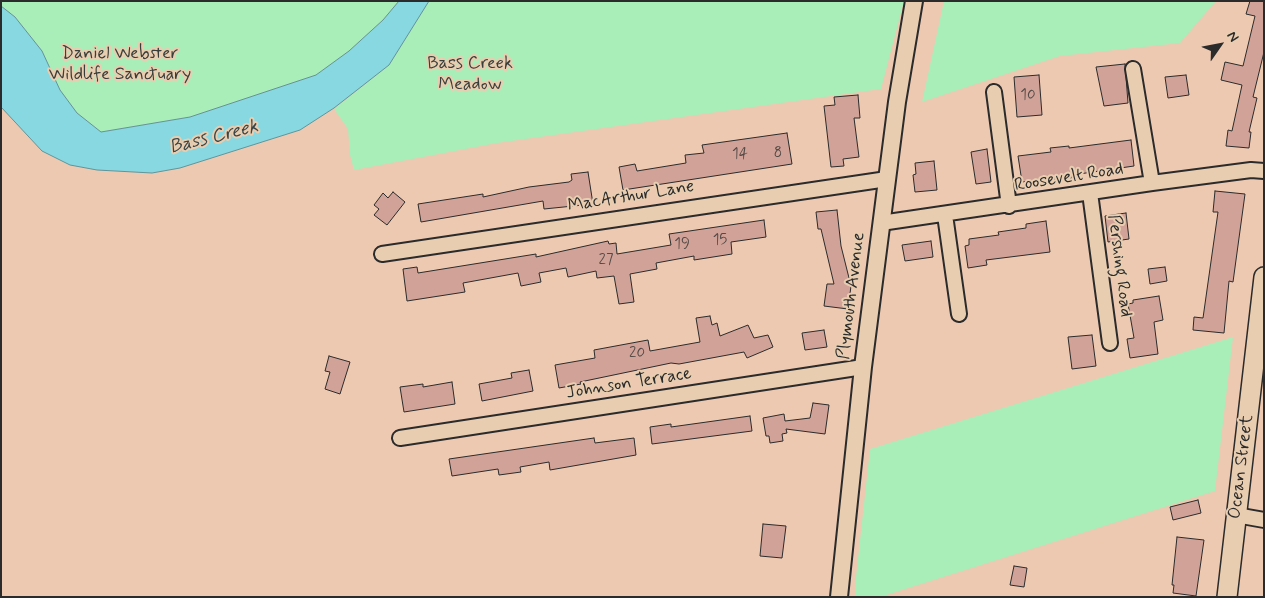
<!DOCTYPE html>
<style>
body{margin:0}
#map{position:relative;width:1265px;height:598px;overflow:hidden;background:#eec9b1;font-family:Mynerve,sans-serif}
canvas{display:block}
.frame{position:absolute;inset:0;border:2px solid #2b2b2b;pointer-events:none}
.north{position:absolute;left:1195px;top:20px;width:50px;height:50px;-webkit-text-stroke:4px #e9cdb0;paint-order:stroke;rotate:57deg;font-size:14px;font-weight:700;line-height:20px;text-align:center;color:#2b2b2b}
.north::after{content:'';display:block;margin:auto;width:18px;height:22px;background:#2b2b2b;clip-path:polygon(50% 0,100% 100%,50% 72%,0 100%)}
</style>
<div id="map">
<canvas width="1265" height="598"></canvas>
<div class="frame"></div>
<div class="north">N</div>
</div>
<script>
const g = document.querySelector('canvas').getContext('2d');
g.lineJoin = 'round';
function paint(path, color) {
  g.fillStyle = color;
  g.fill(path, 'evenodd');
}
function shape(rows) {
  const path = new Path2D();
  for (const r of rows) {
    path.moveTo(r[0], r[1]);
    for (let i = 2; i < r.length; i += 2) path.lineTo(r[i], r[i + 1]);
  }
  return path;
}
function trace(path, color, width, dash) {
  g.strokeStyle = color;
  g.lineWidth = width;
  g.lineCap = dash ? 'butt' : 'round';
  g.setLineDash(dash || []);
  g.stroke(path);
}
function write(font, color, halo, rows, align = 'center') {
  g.font = font + ' Mynerve,sans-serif';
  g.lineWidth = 4;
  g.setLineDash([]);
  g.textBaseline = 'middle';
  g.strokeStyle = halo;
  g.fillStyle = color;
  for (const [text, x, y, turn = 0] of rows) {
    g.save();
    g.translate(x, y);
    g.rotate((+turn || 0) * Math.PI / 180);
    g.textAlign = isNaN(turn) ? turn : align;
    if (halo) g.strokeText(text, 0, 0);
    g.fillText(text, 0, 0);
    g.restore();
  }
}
paint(shape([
 [1,1,399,1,383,20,349,51,316,75,190,117,101,132,77,113,60,90,42,51,15,17,1,6],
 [429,1,904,1,881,89,497,143,354,170,350,155,348,129,334,109,389,65],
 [944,1,1216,1,1180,43,1060,56,922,102],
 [1233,337,1215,491,880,597,856,597,855,586,870,449]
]), '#a9edb8');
const water = shape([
 [399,1,429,1,389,65,334,108,300,130,180,168,152,173,97,170,70,165,42,151,1,107,1,6,15,17,42,51,60,90,77,113,101,132,190,117,316,75,349,51,383,20,399,1]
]);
paint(water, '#87d8e1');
trace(water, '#629398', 1);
const building = shape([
 [1250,1,1264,1,1264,52,1253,97,1257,98,1249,132,1251,132,1249,148,1226,146,1228,130,1232,131,1242,85,1221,80,1225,62,1243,66,1255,16,1246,14,1250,1],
 [1125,64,1128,103,1104,106,1096,67,1125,64],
 [1039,75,1042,115,1017,117,1014,77,1039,75],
 [1186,75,1189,95,1168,98,1165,77,1186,75],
 [858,95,860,118,854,118,859,157,843,159,844,166,831,167,824,106,835,105,834,97,858,95],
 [787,133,792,164,623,190,619,167,635,164,637,171,686,163,685,155,704,153,702,145,787,133],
 [1131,140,1134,166,1072,175,1072,178,1054,180,1054,177,1022,182,1018,156,1051,152,1050,148,1069,146,1069,148,1131,140],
 [987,149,991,182,976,184,971,152,987,149],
 [934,161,937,190,915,192,913,175,916,174,915,163,934,161],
 [588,172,593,204,544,209,543,201,421,222,418,204,483,194,483,197,529,187,569,182,572,180,571,174,588,172],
 [1215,191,1245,194,1233,282,1229,281,1224,333,1193,330,1194,317,1203,318,1218,212,1213,212,1215,191],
 [393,192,405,202,387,225,374,215,379,209,374,205,383,193,388,198,393,192],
 [837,210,841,246,851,286,848,309,824,306,827,284,834,284,821,229,818,229,816,212,837,210],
 [1126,213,1129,239,1108,242,1105,216,1126,213],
 [764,220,766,237,731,242,732,254,694,260,694,256,656,263,657,269,630,274,634,302,619,304,614,276,597,278,596,271,568,277,566,268,539,273,541,282,521,286,518,273,463,283,465,292,407,301,403,269,417,267,418,273,536,254,536,257,608,241,609,244,616,243,617,254,671,245,669,234,764,220],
 [1046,221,1050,252,986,260,987,265,968,268,965,246,969,245,969,239,999,235,998,232,1026,228,1026,224,1046,221],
 [931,241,933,257,905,261,902,245,931,241],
 [1165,267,1167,281,1150,284,1148,269,1165,267],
 [1159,296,1163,320,1154,322,1158,354,1130,358,1127,339,1134,338,1128,304,1133,303,1133,300,1159,296],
 [710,316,712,325,717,323,720,336,748,325,754,338,768,335,773,347,747,358,744,352,679,364,671,363,580,382,581,384,559,388,555,365,595,358,594,350,648,340,650,351,700,342,696,318,710,316],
 [824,330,827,347,805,350,802,333,824,330],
 [1092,335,1096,366,1072,369,1068,337,1092,335],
 [329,356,350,362,340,394,325,389,330,372,325,371,329,356],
 [529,370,533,391,482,401,479,384,512,378,511,373,529,370],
 [452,382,455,404,404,412,400,387,423,384,423,387,452,382],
 [813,403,829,405,825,434,786,429,787,433,782,434,783,441,770,443,769,436,766,436,763,418,784,414,785,421,810,418,813,403],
 [750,416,752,431,652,444,650,427,671,424,671,427,750,416],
 [594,438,595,443,634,438,636,455,550,470,549,462,520,467,521,472,499,475,498,469,452,476,449,459,594,438],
 [1198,500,1201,513,1173,520,1170,507,1198,500],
 [763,524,786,526,782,558,760,556,763,524],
 [1177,537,1204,540,1196,596,1173,593,1174,585,1172,585,1177,537],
 [1014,566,1027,568,1024,587,1010,585,1014,566]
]);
paint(building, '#d1a398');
trace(building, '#2b2b2b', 1);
const minor = shape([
 [1133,69,1152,183],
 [994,92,1009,206],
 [1090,193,1110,343],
 [945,215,959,314],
 [881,223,1152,183,1251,170,1264,171],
 [382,254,887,179],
 [400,438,863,367],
 [1236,515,1264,520]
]);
const tertiary = shape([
 [839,597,863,367,897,102,914,1]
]);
const secondary = shape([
 [1227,597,1264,277]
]);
trace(minor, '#2b2b2b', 18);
trace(tertiary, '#2b2b2b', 20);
trace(secondary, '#2b2b2b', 22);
trace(minor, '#e9cdb0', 14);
trace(tertiary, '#e9cdb0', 16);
trace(secondary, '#e9cdb0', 19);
write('15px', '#544946', null, [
 ["10",1028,96],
 ["8",778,154],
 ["14",740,155],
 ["15",720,241],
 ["19",682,245],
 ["27",606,261],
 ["20",637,354]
]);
write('18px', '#383e39', '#e9cdb0', [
 ["Daniel Webster",120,54],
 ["Wildlife Sanctuary",120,75],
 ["Bass Creek",470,64],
 ["Meadow",470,85]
]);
write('18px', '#2b2b2b', '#e9cdb0', [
 ["Roosevelt Road",1069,178,-9],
 ["MacArthur Lane",631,197,-9],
 ["Pershing Road",1119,266,83],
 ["Plymouth Avenue",852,296,-83],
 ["Johnson Terrace",629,384,-9],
 ["Ocean Street",1242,467,-83]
]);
write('italic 19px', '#394546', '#e9cdb0', [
 ["Bass Creek",214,138,-14]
]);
</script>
